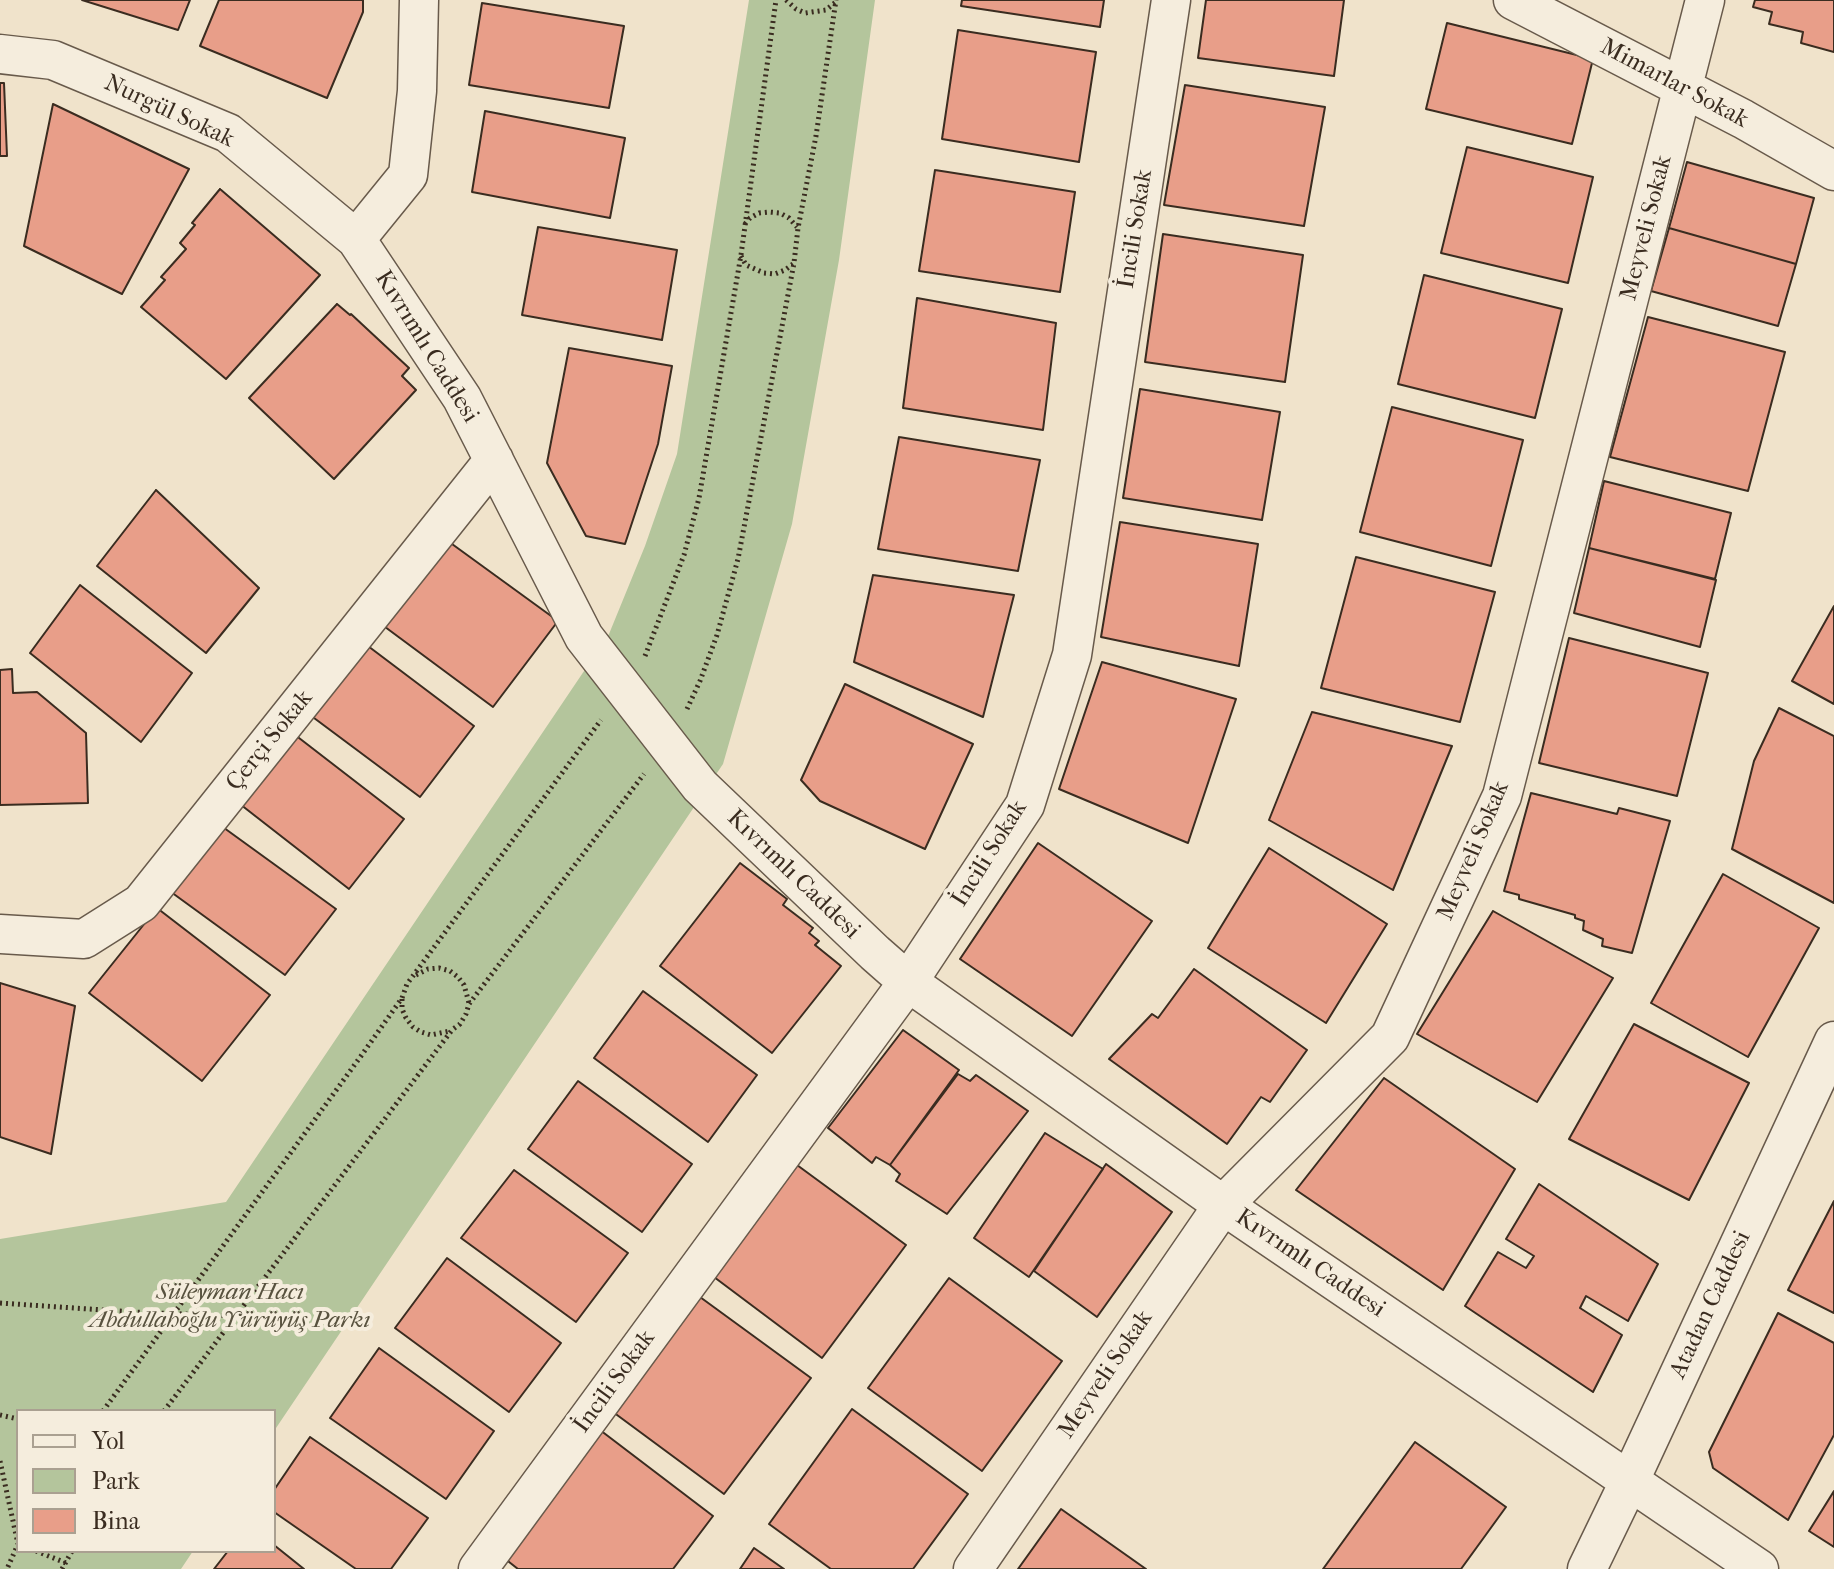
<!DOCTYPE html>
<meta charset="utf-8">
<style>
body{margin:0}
#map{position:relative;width:1834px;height:1569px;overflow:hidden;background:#f0e3cb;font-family:"IM FELL French Canon",serif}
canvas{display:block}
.legend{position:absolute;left:16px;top:1409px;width:260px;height:144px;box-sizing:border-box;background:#f5eddd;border:2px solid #aaa091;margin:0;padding:10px 14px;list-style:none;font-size:24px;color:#3a2c20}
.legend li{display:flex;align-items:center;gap:16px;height:40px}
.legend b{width:40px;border:2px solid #aaa091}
</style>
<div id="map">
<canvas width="1834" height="1569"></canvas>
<ul class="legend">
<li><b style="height:10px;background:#f5eddd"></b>Yol</li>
<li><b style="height:22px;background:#b4c59c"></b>Park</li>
<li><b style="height:22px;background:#e89e89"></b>Bina</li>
</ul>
</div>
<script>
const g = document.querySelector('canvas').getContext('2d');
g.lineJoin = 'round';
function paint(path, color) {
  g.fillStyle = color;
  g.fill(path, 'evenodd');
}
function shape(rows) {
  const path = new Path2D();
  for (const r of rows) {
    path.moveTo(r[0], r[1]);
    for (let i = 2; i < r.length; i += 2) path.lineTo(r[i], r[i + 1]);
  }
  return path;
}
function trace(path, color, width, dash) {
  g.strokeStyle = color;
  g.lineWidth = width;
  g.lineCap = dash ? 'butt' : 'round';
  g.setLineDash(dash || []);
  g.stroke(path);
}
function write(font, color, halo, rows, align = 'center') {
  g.font = font + ' "IM FELL French Canon",serif';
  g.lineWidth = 8;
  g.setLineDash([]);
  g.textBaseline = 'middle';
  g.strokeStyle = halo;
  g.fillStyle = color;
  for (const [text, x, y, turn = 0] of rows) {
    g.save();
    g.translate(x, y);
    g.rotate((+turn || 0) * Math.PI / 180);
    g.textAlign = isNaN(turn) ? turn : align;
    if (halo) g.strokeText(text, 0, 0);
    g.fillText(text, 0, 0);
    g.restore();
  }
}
paint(shape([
 [749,0,875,0,839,260,792,524,723,764,274,1431,274,1411,18,1411,18,1551,193,1551,181,1569,0,1569,0,1239,226,1202,609,634,645,546,677,454]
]), '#b4c59c');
const building = shape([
 [82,0,190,0,178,30,82,0],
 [219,0,363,0,363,12,327,98,200,46,219,0],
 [962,0,1104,0,1100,27,961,6,962,0],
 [1206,0,1344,0,1334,76,1198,58,1206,0],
 [1755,0,1834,0,1834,52,1801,43,1803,32,1769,24,1772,12,1753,7,1755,0],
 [482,3,624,26,609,108,469,85,482,3],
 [1447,23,1593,59,1572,144,1426,109,1447,23],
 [958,30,1096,52,1079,162,942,139,958,30],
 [0,83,4,83,7,156,0,156,0,83],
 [1185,85,1325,107,1304,226,1164,205,1185,85],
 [53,104,189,169,122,294,24,246,53,104],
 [485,111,625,138,610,218,472,192,485,111],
 [1467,147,1593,177,1568,283,1441,253,1467,147],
 [1687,162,1814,198,1796,264,1669,228,1687,162],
 [935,170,1075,192,1060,292,919,271,935,170],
 [220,189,320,275,226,379,141,307,165,280,161,277,186,249,180,243,195,225,192,223,220,189],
 [538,227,677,250,662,340,522,315,538,227],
 [1669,228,1796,264,1778,326,1651,291,1669,228],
 [1163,234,1303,255,1285,382,1145,362,1163,234],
 [1424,275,1562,309,1535,418,1398,384,1424,275],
 [917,298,1056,323,1043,430,903,408,917,298],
 [337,304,350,315,351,314,409,368,402,376,416,390,334,479,249,398,337,304],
 [1648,317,1785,352,1748,491,1610,457,1648,317],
 [569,348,672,366,658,444,625,544,586,536,547,463,569,348],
 [1140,389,1280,412,1262,520,1123,498,1140,389],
 [1392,407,1523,440,1491,566,1360,532,1392,407],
 [899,437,1040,460,1018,571,878,549,899,437],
 [1604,481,1731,513,1715,579,1589,548,1604,481],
 [156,490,259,588,206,653,97,566,156,490],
 [1120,522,1258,544,1239,666,1101,637,1120,522],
 [441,536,558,621,493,707,377,621,441,536],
 [1589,548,1716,580,1700,647,1574,613,1589,548],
 [1356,557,1495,592,1460,722,1321,688,1356,557],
 [873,575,1014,595,983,717,854,662,873,575],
 [80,585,192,673,141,742,30,653,80,585],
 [1834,606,1834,704,1792,681,1834,606],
 [1569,638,1708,673,1677,796,1539,763,1569,638],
 [360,640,474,726,420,797,306,712,360,640],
 [1102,662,1236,699,1188,843,1059,789,1102,662],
 [12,669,13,693,37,692,86,733,88,803,0,805,0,670,12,669],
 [845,684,973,744,925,849,820,801,801,780,845,684],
 [1779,708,1834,736,1834,903,1732,849,1754,761,1779,708],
 [1312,712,1452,746,1393,890,1269,820,1312,712],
 [290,731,404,819,349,889,236,801,290,731],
 [1531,793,1617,814,1619,808,1670,821,1632,953,1602,946,1603,939,1583,930,1584,921,1575,918,1575,915,1519,899,1519,895,1504,891,1531,793],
 [220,825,336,909,285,975,171,892,220,825],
 [1038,843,1152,921,1072,1036,960,959,1038,843],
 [1269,848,1387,924,1326,1023,1208,948,1269,848],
 [740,863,787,899,783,905,813,928,809,933,819,941,815,945,841,966,772,1053,660,966,740,863],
 [1723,874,1819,928,1748,1057,1651,1003,1723,874],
 [157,908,270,995,202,1081,89,993,157,908],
 [1493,911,1613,978,1537,1102,1417,1034,1493,911],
 [1194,969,1307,1050,1270,1102,1261,1097,1227,1144,1109,1059,1152,1014,1158,1018,1194,969],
 [0,983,75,1006,51,1154,0,1137,0,983],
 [643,991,757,1075,708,1142,594,1058,643,991],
 [1634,1024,1749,1083,1689,1200,1569,1139,1634,1024],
 [903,1030,959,1070,890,1165,876,1157,872,1163,828,1128,903,1030],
 [958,1074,970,1081,976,1075,1028,1111,947,1214,896,1181,900,1174,890,1165,958,1074],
 [1384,1078,1515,1169,1443,1290,1296,1190,1384,1078],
 [578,1081,692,1164,642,1232,528,1149,578,1081],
 [1045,1133,1103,1169,1029,1277,974,1238,1045,1133],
 [1106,1164,1172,1212,1097,1317,1034,1271,1106,1164],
 [797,1165,906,1245,822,1358,714,1277,797,1165],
 [514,1170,628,1253,576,1322,461,1238,514,1170],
 [1539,1184,1658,1264,1628,1321,1586,1296,1580,1308,1622,1335,1593,1392,1465,1306,1498,1252,1526,1268,1534,1256,1506,1239,1539,1184],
 [1834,1201,1834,1313,1788,1290,1834,1201],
 [447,1258,561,1343,509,1412,395,1328,447,1258],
 [949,1278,1062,1361,982,1471,868,1388,949,1278],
 [700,1297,811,1378,724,1494,613,1412,700,1297],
 [1778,1313,1834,1343,1834,1435,1788,1520,1713,1468,1709,1452,1778,1313],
 [379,1348,494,1431,446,1499,330,1418,379,1348],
 [852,1409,968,1494,913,1569,831,1569,769,1524,852,1409],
 [600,1430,713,1516,673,1569,518,1569,504,1558,600,1430],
 [310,1437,428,1518,391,1569,356,1569,274,1512,274,1490,310,1437],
 [1415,1442,1506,1507,1461,1569,1323,1569,1415,1442],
 [1834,1491,1834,1547,1809,1531,1834,1491],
 [1061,1509,1146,1569,1018,1569,1061,1509],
 [274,1545,304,1569,214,1569,228,1551,274,1551,274,1545],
 [754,1548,784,1569,740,1569,754,1548]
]);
paint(building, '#e89e89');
trace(building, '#3a2c20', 2);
const minor = shape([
 [1513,0,1743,119,1834,171],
 [0,54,53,60,228,133,356,239,462,398,584,637,700,786,875,953,908,982,1223,1205,1759,1569],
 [356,239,408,175,417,91,419,0],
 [0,934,84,939,141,903,494,460],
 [478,1569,908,982,1025,805,1072,655,1171,0],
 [973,1569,1223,1205,1390,1037,1502,796,1705,0],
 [1587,1569,1630,1480,1834,1041]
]);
trace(minor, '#685a4b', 41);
trace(shape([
 [786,0,796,9,805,13,826,10,836,2],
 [745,224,750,218,759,213,769,212,780,213,789,218,797,227],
 [741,256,746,265,764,273,775,274,785,270,793,264],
 [645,656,684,555,699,498,741,255,776,0],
 [687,709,700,681,717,635,738,559,794,263,798,228,816,136,836,0],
 [416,975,428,969,439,968,450,971,458,977,464,985,469,1003],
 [402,999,402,1009,406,1018,413,1027,421,1032,431,1035,450,1031],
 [0,1303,133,1312,235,1316],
 [103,1411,361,1056,402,998,407,984,601,720],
 [164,1411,452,1030,460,1024,466,1014,469,1004,644,774],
 [0,1415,18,1419],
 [0,1461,18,1544,7,1569],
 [36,1551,66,1563],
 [62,1569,72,1551]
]), '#3a2c20', 5, [2, 4]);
trace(minor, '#f5eddd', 38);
write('24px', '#3a2c20', '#f5eddd', [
 ["Mimarlar Sokak",1674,84,28],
 ["Nurgül Sokak",169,112,25],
 ["Meyveli Sokak",1647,228,-76],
 ["İncili Sokak",1136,229,-81],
 ["Kıvrımlı Caddesi",426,347,58],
 ["Çerçi Sokak",270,741,-51],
 ["Meyveli Sokak",1474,851,-67],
 ["İncili Sokak",990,854,-58],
 ["Kıvrımlı Caddesi",793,875,44],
 ["Kıvrımlı Caddesi",1310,1264,34],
 ["Atadan Caddesi",1711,1305,-65],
 ["Meyveli Sokak",1106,1375,-56],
 ["İncili Sokak",615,1382,-54]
]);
write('italic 24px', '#58523f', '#f5eddd', [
 ["Süleyman Hacı",230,1293],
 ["Abdullahoğlu Yürüyüş Parkı",230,1321]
]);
</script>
